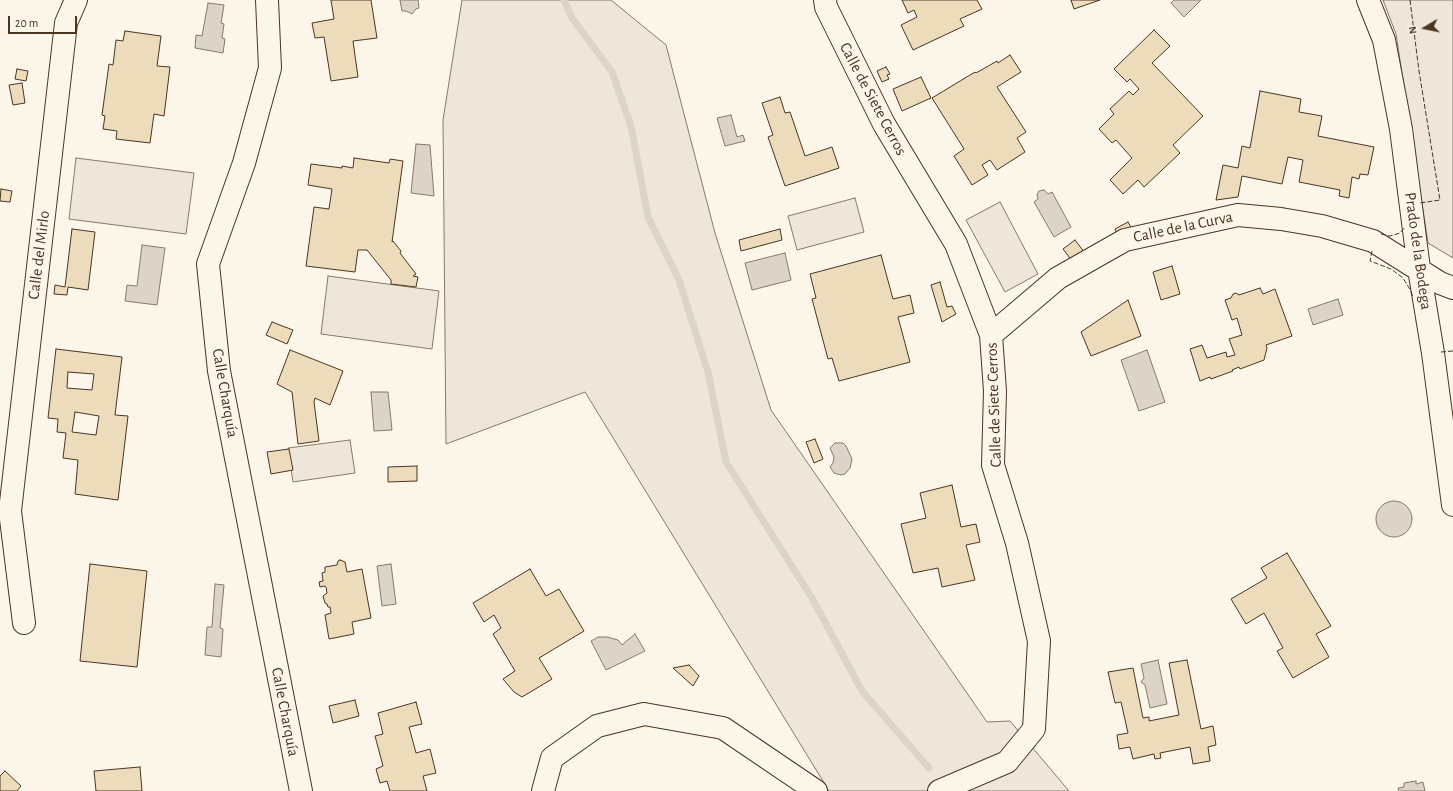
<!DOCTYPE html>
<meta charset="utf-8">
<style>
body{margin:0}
#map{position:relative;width:1453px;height:791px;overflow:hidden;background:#fbf6e9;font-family:"Alegreya Sans",sans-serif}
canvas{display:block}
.north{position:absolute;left:1405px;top:8px;width:40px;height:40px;-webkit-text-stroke:3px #fbf6e9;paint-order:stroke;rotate:260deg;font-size:11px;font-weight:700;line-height:16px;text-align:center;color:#4a3520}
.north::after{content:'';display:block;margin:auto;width:14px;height:18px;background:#4a3520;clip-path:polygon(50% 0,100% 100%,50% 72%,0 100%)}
.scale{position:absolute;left:8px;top:16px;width:69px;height:18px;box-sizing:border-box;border:2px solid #4a3520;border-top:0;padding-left:5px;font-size:12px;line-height:14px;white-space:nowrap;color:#4a3520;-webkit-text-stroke:3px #fbf6e9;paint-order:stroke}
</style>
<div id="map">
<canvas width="1453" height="791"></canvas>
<div class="north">N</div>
<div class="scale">20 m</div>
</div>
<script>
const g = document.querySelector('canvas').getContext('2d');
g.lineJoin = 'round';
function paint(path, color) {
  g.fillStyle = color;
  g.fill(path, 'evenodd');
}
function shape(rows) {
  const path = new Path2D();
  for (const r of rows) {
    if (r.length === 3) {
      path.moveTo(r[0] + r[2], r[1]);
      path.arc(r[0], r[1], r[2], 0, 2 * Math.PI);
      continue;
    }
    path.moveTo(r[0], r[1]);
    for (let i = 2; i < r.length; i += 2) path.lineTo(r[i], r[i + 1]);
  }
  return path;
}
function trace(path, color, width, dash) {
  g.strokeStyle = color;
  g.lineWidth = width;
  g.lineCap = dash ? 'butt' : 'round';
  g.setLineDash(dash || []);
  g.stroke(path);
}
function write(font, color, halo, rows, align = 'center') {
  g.font = font + ' "Alegreya Sans",sans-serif';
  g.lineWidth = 3;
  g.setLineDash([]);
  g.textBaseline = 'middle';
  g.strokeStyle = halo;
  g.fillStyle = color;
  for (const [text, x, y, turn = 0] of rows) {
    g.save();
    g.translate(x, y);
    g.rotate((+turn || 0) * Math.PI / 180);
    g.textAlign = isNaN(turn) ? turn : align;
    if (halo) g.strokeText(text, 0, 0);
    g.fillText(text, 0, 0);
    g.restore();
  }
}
const green = shape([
 [462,0,611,0,666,45,715,233,771,410,987,722,1010,721,1069,791,829,791,585,392,446,444,443,120,462,0],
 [1383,0,1453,0,1453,258,1428,243,1396,34,1383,0],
 [76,158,194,173,186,234,69,219,76,158],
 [855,198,864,232,797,250,788,216,855,198],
 [1000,202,1038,274,1005,292,966,220,1000,202],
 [328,276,439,291,432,349,321,334,328,276],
 [350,440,355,473,293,482,288,448,350,440]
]);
paint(green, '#ede6d9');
trace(green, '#887966', 1);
const water = shape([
 [400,0,418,0,419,8,416,9,412,14,406,11,402,11,400,0],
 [1174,0,1201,0,1184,17,1171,3,1174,0],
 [208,3,224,5,221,23,224,24,222,38,225,39,223,53,195,48,196,35,202,36,208,3],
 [731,115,737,137,743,135,745,141,725,146,717,118,731,115],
 [416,144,430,145,434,196,411,193,416,144],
 [1044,190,1048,194,1052,192,1071,227,1054,237,1034,202,1038,199,1037,195,1039,191,1044,190],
 [142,245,165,248,157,305,125,301,127,285,137,286,142,245],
 [785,253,791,280,752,290,745,263,785,253],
 [1338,299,1343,315,1313,325,1308,309,1338,299],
 [1147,350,1165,402,1139,411,1121,360,1147,350],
 [371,392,388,392,392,430,374,431,371,392],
 [835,443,843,443,846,446,852,459,850,468,845,474,841,475,834,473,830,467,833,463,834,457,830,448,835,443],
 [1394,519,18],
 [391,564,396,604,382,606,377,566,391,564],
 [215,584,224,585,220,628,223,629,221,657,205,655,207,627,212,627,215,584],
 [635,634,645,651,606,670,591,641,598,637,607,637,618,640,622,645,635,634],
 [1158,660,1167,704,1150,708,1145,685,1141,682,1144,678,1141,664,1158,660],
 [1416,781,1416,784,1423,782,1425,791,1399,791,1398,788,1404,787,1404,783,1416,781]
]);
paint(water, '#dcd4c6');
trace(water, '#887966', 1);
trace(shape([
 [564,0,572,18,612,72,631,126,648,217,679,280,708,372,726,462,812,598,862,691,929,768]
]), '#dcd4c6', 7);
const building = shape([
 [331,0,371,0,377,38,353,41,358,77,331,81,324,37,315,38,312,23,334,19,331,0],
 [902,0,977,0,982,9,960,19,964,26,913,50,901,25,917,17,914,10,908,13,902,0],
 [1071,0,1100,0,1074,9,1071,0],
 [1154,30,1170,46,1152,63,1203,116,1173,145,1180,153,1144,187,1138,180,1123,194,1110,180,1132,158,1116,140,1112,143,1099,129,1114,114,1110,109,1129,91,1133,95,1139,89,1130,79,1127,82,1114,69,1154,30],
 [125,31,161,36,157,66,170,67,164,116,154,114,150,143,116,139,117,131,103,129,105,116,102,115,109,64,113,65,116,40,123,41,125,31],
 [1010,55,1021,72,997,87,1026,132,1017,138,1025,152,997,170,990,160,982,165,988,175,972,185,954,156,964,149,932,98,975,72,976,73,997,61,998,63,1010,55],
 [886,67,890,74,887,75,889,79,882,82,877,71,886,67],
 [17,69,28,71,26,81,15,79,17,69],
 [921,77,931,98,902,111,893,89,921,77],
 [22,83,25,103,13,105,9,85,22,83],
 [1260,91,1301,99,1299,112,1322,116,1318,136,1374,147,1368,175,1360,174,1359,179,1352,177,1349,198,1339,196,1340,190,1299,182,1303,160,1288,157,1282,184,1242,176,1238,197,1216,200,1223,165,1238,168,1242,146,1250,148,1260,91],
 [780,97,785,113,790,112,805,156,832,147,839,168,785,186,768,137,773,135,762,103,780,97],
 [354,158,389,163,390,159,403,161,392,242,393,241,401,251,400,253,416,274,413,276,418,277,416,287,391,284,391,280,367,250,358,250,355,272,306,266,314,207,329,209,332,189,308,185,311,164,342,168,342,166,353,168,354,158],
 [1,189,12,191,10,202,0,201,1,189],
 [1128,222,1132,229,1118,236,1115,229,1128,222],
 [72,229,95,232,88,290,68,287,67,295,54,294,55,285,65,287,72,229],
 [780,229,782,240,741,251,739,240,780,229],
 [1075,240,1085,253,1073,262,1063,249,1075,240],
 [881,255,893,299,910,295,914,313,898,317,910,362,839,381,832,358,828,359,812,299,816,298,810,274,881,255],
 [1172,266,1180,294,1161,300,1153,272,1172,266],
 [940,282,947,307,952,306,956,314,942,322,931,285,940,282],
 [1260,288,1263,294,1275,289,1292,336,1266,345,1267,348,1264,360,1240,369,1239,367,1232,370,1233,371,1211,379,1210,377,1200,381,1190,349,1202,345,1207,358,1226,352,1227,357,1235,355,1229,339,1242,335,1237,318,1232,320,1225,300,1231,298,1233,294,1236,293,1239,295,1260,288],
 [1128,300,1141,336,1091,356,1081,332,1128,300],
 [272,322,293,330,287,344,266,335,272,322],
 [56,349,122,357,115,415,128,416,118,500,75,494,78,460,63,458,66,433,57,432,58,419,48,418,56,349],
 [68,372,94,374,92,390,67,388,68,372],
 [75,412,99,416,96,435,72,432,75,412],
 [290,350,343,371,330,405,315,398,314,402,319,441,298,444,292,392,277,384,290,350],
 [815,439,823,459,814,463,806,442,815,439],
 [289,449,293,470,271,474,267,452,289,449],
 [417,466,417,481,388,482,388,467,417,466],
 [952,485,961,527,976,524,980,542,966,545,975,580,942,587,938,568,913,573,901,524,926,518,920,493,952,485],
 [1287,553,1331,626,1316,634,1329,657,1293,678,1277,651,1283,648,1264,613,1246,624,1231,599,1267,578,1261,568,1287,553],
 [340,560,345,562,347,572,362,569,371,618,352,622,354,634,329,639,325,615,331,613,330,607,328,607,327,604,325,603,323,596,327,593,326,587,324,586,320,587,319,582,323,581,322,573,325,572,325,567,337,565,338,561,340,560],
 [90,564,147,571,137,667,80,661,90,564],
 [530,569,546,596,559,589,584,631,539,658,552,679,522,697,514,692,503,679,515,671,493,634,501,628,494,615,484,622,473,603,530,569],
 [1187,660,1201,729,1213,726,1216,745,1208,747,1210,761,1193,764,1190,747,1160,753,1161,758,1155,759,1154,754,1133,759,1130,747,1119,749,1117,735,1128,733,1121,702,1115,703,1108,672,1133,668,1143,718,1149,717,1149,721,1179,715,1169,663,1187,660],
 [689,665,699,676,693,686,673,668,689,665],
 [355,700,359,716,333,723,329,706,355,700],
 [416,702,422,724,409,727,416,753,430,749,436,773,423,776,427,791,390,791,387,781,380,783,376,769,383,766,375,736,383,734,378,713,416,702],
 [140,767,142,791,96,791,94,771,140,767],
 [5,771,21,786,17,791,0,791,0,776,5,771]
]);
paint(building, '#ecdcbc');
trace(building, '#4a3520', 1);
const minor = shape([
 [267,0,270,68,244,163,208,264,219,371,301,791],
 [825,0,826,7,884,124,956,244,991,335,995,391,993,465,1017,543,1039,641,1034,729,1007,762,939,791],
 [1368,0,1384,40,1401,129,1419,269,1433,353,1453,505],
 [991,335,1058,278,1125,240,1238,215,1281,219,1322,226,1373,241,1440,283,1453,288],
 [24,623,10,511,66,23,76,0],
 [543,791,552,758,597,726,644,714,723,728,816,791]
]);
trace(minor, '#4a3520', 24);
trace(minor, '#fbf6e9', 22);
trace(shape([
 [1410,0,1419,71,1440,200,1420,203],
 [1381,234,1390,236,1400,233,1405,227],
 [1372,251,1370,261,1391,269,1403,278,1411,291,1413,298],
 [1441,352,1453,351]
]), '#4a3520', 1, [5, 2]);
write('16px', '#4a3520', '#fbf6e9', [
 ["Calle de Siete Cerros",873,99,62],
 ["Calle de la Curva",1183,227,-12],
 ["Prado de la Bodega",1418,251,82],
 ["Calle del Mirlo",39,255,-83],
 ["Calle Charquía",225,393,80],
 ["Calle de Siete Cerros",994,405,-92],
 ["Calle Charquía",285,712,79]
]);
</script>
